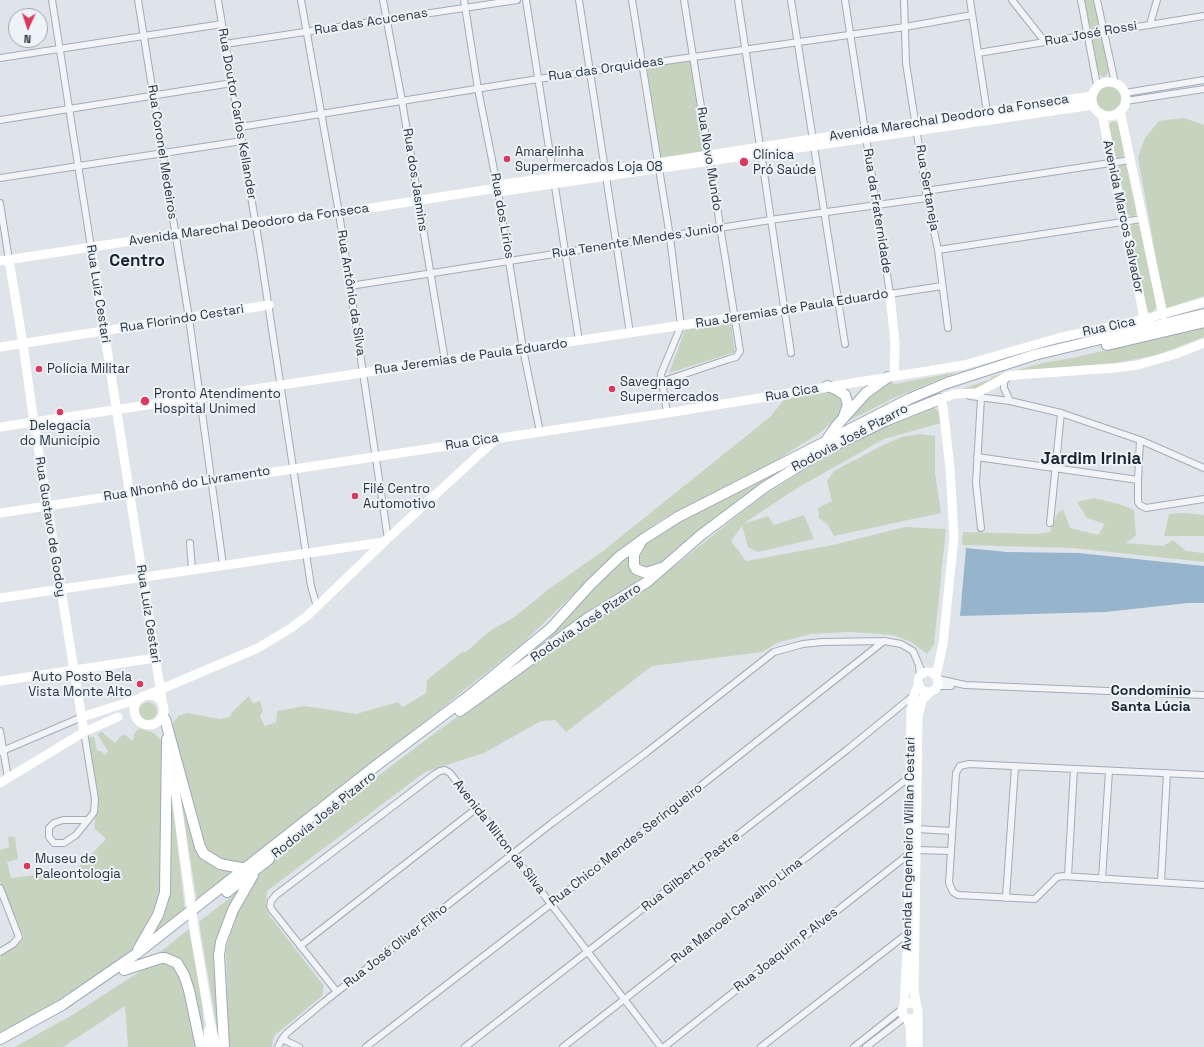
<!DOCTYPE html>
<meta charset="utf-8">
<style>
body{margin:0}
#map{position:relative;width:1204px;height:1047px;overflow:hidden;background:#dfe4ea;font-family:"Space Grotesk",sans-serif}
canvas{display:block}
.north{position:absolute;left:8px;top:8px;width:40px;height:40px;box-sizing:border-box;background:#eef3f7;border:1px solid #9ea6af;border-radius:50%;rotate:183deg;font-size:11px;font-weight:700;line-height:16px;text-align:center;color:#263342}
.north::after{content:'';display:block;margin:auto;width:14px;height:18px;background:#db385e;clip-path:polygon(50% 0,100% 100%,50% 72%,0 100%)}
</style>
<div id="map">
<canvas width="1204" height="1047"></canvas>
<div class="north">N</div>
</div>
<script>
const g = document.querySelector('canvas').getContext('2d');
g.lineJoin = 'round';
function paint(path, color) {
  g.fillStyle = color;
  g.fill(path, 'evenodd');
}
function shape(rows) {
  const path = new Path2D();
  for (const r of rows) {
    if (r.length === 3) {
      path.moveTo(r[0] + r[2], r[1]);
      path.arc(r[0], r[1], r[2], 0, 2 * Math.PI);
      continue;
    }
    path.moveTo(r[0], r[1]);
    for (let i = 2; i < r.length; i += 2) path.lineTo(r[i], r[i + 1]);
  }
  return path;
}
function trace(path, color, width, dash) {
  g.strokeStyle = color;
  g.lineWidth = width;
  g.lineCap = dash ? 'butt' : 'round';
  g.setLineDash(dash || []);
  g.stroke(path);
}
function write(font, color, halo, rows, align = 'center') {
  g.font = font + ' "Space Grotesk",sans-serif';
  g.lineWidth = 4;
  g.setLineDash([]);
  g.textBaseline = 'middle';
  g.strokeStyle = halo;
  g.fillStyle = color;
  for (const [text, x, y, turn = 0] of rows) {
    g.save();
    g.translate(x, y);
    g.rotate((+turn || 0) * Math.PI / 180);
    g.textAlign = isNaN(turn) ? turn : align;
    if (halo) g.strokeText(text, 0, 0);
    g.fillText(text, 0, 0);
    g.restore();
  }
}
paint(shape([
 [1083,0,1094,0,1099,22,1099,26,1096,29,1093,30,1088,26],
 [1094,36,1100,37,1102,39,1109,70,1106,76,1103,77,1098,73,1091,42],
 [690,60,704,152,660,160,647,66],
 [1108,98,13],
 [1184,118,1204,125,1204,296,1165,309,1138,157,1145,138,1159,121],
 [1113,121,1119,123,1125,154,1122,158,1118,158,1114,156,1109,128,1109,124],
 [1121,164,1127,166,1138,212,1134,217,1126,214,1117,169],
 [1133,224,1139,225,1141,227,1156,304,1156,309,1151,313,1146,311,1129,229],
 [731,323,735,352,669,373,685,330],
 [1204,327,1204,337,1157,355,1116,363,1028,370,977,389,962,389,991,379,991,377,1043,363,1077,357],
 [957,372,896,397,844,423,871,395,891,382,895,384],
 [813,391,816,394,835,391,842,397,844,405,840,415,821,432,758,472,664,518,642,533,617,552,522,644,244,866,233,864,206,852,171,726,178,716,187,713,220,719,230,717,232,712,249,696,253,703,260,701,263,710,260,717,265,726,276,722,277,711,305,706,356,714,398,702,403,707,426,693,427,680,462,652,466,652,491,630,513,618,549,589,603,551,770,417,787,396],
 [933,407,939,412,941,423,884,439,794,490,743,524,768,516,774,525,804,515,814,539,758,552,748,547,742,526,731,541,746,561,833,545,905,527,946,529,934,645,927,654,911,642,893,635,849,632,811,634,777,643,762,652,652,666,566,732,555,720,541,721,484,753,425,772,267,891,266,904,269,915,324,986,322,996,274,1036,272,1047,228,1047,226,950,235,917,259,872,374,779,435,733,562,641,648,587,760,498,834,451,882,426],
 [920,434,935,436,935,473,941,513,834,536,828,525,819,518,818,508,832,501,827,481,834,471,883,445,902,437],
 [799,458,710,521,665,562,652,567,644,567,640,564,640,555,645,545,653,538,683,519],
 [1094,498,1122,505,1134,510,1136,536,1126,543,1163,546,1173,540,1186,551,1204,553,1204,562,1073,548,962,545,963,532,1035,534,1050,532,1057,514,1063,509,1070,528,1098,535,1105,524,1087,518,1077,502],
 [1183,513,1204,515,1204,536,1164,536,1169,514],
 [629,554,628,560,631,571,637,575,648,577,533,654,555,631,592,589],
 [148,711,9],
 [139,728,154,733,160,739,161,744,161,902,142,938,126,955,37,1014,0,1032,0,959,2,954,16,946,24,937,0,881,0,850,9,847,8,837,15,837,18,859,7,862,11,878,76,870,106,839,94,828,98,795,88,738,94,736,97,751,101,751,105,755,108,751,97,734,102,732,115,743,122,735,127,736,133,741,134,734],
 [181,787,198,852,234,871,197,901,180,794],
 [169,798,173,805,185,912,149,938,163,911],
 [241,889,218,940,220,1047,199,922],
 [189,929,202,999,205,1046,189,972,181,962,155,956],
 [157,964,165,964,175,969,185,993,196,1047,128,1047,125,1006,63,1047,15,1047,74,1014,150,965]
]), '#c6d4bf');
paint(shape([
 [966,548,1007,552,1078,553,1204,566,1204,603,1188,603,1105,612,960,616]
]), '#96b5cd');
const street = shape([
 [52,0,91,247],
 [138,0,189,318,223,565],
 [218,0,259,244,311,586,317,607],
 [301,0,339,213,388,539],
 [383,0,402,101,445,361],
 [464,0,478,89,497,185],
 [526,0,579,341],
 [579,0,630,333],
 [632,0,670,237,681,326,661,374,667,413],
 [738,0,791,353],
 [791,0,845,344],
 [845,0,890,294,942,286],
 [904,0,906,63,927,198,938,250,948,328],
 [970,0,987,112],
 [1012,0,1045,42],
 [1081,0,1097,85],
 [1097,0,1115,83],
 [1150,24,1157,0],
 [225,44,517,0],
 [978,53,1204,16],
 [0,58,222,24],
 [1125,93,1204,80],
 [1126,101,1204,89],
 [0,120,232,83],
 [240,127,538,79,905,27,972,15],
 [0,178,242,141],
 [926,191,1130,160],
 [498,192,523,349,540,432],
 [0,203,9,260],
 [938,250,1142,219],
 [350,286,777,219,927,198],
 [1008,377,1004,382,1004,388,1010,401],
 [661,382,729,359,736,357,740,351,684,0],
 [970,396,1010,401,1061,413,1140,440,1204,468],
 [1140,440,1138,480,1138,502,1140,505,1146,508,1204,499],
 [977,457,1138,480],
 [1050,523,1061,413],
 [981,528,976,483,981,398],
 [190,543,192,570],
 [919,666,920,678],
 [938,679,965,685,1204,695],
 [936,688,940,686,951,686],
 [0,731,8,778],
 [84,732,95,799,94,812,88,820,76,835,64,843,54,843,49,837,49,828,54,823,63,820,88,820],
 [0,752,82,717],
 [1204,775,969,764,960,766,956,773,949,883,953,892,958,895,1035,899,1057,877,1063,876,1204,885],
 [917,829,952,831],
 [917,850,951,851],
 [1068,876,1074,769],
 [1102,879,1109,771],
 [1161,882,1167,773],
 [0,888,19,937,13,944,0,952],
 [1006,898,1015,767],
 [300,946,477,808],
 [337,992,272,910,270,906,271,901,276,895,435,774,440,771,445,770,450,773,661,1047],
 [282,1039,299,1047],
 [278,1047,282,1039,287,1033,324,1002,552,823,647,752,774,652,803,644,822,642,884,641,901,644,913,651,921,670,927,673],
 [366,1047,551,904,884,641],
 [465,1047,848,749,914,695],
 [563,1047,911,776],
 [664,1047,909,854],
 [761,1047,908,933],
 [854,1047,902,1009],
 [866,1047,905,1017]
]);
const primary = shape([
 [1107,345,1204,322],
 [827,386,836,389,845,395,848,405,844,416],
 [828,438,838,424,866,393,888,377],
 [835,445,885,421,940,399],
 [640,544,634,554,634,565,636,569,646,573,661,568],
 [460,711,588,618,647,582,701,535,765,487,841,440],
 [165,719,200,847,204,854,220,864,246,869],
 [227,892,269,859],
 [138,950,158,915,165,893,167,739],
 [124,970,161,958,165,958,177,963,184,975,189,990,201,1047],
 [0,1039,62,1005,136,954,373,768,470,695,551,628,590,585,619,557,645,538,678,517,909,399,947,383,1034,355,1204,314],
 [224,1047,219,955,221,942,233,910,253,875]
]);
trace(street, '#a4abb4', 8);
trace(primary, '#9da9b6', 12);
trace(street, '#f2f4f7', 6);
trace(shape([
 [1109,99,17],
 [1091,96,657,163,497,185,498,192,1093,105],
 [1120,111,1163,315],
 [1102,114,1143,312,1142,320],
 [91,247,163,706],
 [9,260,23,344,33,416,84,732],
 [0,261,256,222,339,213,497,188],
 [0,347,269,305],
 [0,427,890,294,895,343,894,376],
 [0,513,667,413,964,365,1058,338,1142,320,1204,302],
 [0,598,384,542],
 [928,682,10],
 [936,676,943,644,954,537,950,468,943,407,940,399,954,394,977,393,1008,376,1016,375,1115,368,1138,365,1176,354,1204,343],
 [0,681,155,658],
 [149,710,15],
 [145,696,258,648,291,628,307,616,384,542,497,438],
 [82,717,141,698],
 [170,752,190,899],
 [0,783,84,732,118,717],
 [195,935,209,1017,216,1047],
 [910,1011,8],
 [904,1006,908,933,911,710,914,695,919,684],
 [917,1007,914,991,918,717,922,700,930,692],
 [918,1013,918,1047],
 [907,1018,910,1026,911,1047],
 [208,1031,209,1047]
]), '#fff', 9);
trace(primary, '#fff', 10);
trace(shape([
 [190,899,195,935]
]), '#fff', 9);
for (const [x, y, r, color] of [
 [507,159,4,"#db385e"],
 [744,162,5,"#db385e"],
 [39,369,4,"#db385e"],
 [612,389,4,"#db385e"],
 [145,401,5,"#db385e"],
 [60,412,4,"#db385e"],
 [355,496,4,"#db385e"],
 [140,684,4,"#db385e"],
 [27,866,4,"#db385e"]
]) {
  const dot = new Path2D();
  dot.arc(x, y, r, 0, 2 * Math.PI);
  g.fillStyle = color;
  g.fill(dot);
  trace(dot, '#eef3f7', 1.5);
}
write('13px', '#263342', '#eef3f7', [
 ["Rua das Acucenas",371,22,-9],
 ["Rua José Rossi",1091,34,-10],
 ["Rua das Orquideas",606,69,-8],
 ["Rua Doutor Carlos Kellander",237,114,80],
 ["Avenida Marechal Deodoro da Fonseca",949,118,-9],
 ["Rua Coronel Medeiros",162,152,81],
 ["Rua Novo Mundo",709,159,81],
 ["Rua dos Jasmins",415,180,81],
 ["Rua Sertaneja",927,188,80],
 ["Rua da Fraternidade",877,211,81],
 ["Rua dos Lírios",502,216,80],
 ["Avenida Marcos Salvador",1123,217,78],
 ["Avenida Marechal Deodoro da Fonseca",249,225,-8],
 ["Rua Tenente Mendes Junior",638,241,-9],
 ["Rua Antônio da Silva",351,293,81],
 ["Rua Luiz Cestari",98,294,81],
 ["Rua Jeremias de Paula Eduardo",792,309,-9],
 ["Rua Florindo Cestari",182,319,-9],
 ["Rua Cica",1109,327,-12],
 ["Rua Jeremias de Paula Eduardo",471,357,-8],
 ["Rua Cica",792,393,-10],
 ["Rodovia José Pizarro",850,438,-28],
 ["Rua Cica",472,442,-9],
 ["Rua Nhonhô do Livramento",187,484,-9],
 ["Rua Gustavo de Godoy",50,527,81],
 ["Rua Luiz Cestari",148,614,81],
 ["Rodovia José Pizarro",586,623,-34],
 ["Rodovia José Pizarro",324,815,-39],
 ["Avenida Nilton da Silva",499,837,52],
 ["Avenida Engenheiro Willian Cestari",909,844,-89],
 ["Rua Chico Mendes Seringueiro",626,845,-38],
 ["Rua Gilberto Pastre",691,872,-38],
 ["Rua Manoel Carvalho Lima",737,911,-38],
 ["Rua José Oliver Filho",396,946,-38],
 ["Rua Joaquim P Alves",786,950,-38]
]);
write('13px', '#263342', '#eef3f7', [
 ["Amarelinha",515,152],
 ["Supermercados Loja 08",515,167],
 ["Clínica",753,155],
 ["Pró Saúde",753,170],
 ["Polícia Militar",47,369],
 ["Savegnago",620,382],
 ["Supermercados",620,397],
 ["Pronto Atendimento",154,394],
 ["Hospital Unimed",154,409],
 ["Delegacia",60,426,"center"],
 ["do Município",60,441,"center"],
 ["Filé Centro",363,489],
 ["Automotivo",363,504],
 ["Auto Posto Bela",132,677,"right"],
 ["Vista Monte Alto",132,692,"right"],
 ["Museu de",35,859],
 ["Paleontologia",35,874]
], 'left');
write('bold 14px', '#192433', '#eef3f7', [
 ["Condomínio",1151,691],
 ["Santa Lúcia",1151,707]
]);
write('bold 17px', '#192433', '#eef3f7', [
 ["Centro",137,261],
 ["Jardim Irinia",1091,459]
]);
</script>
